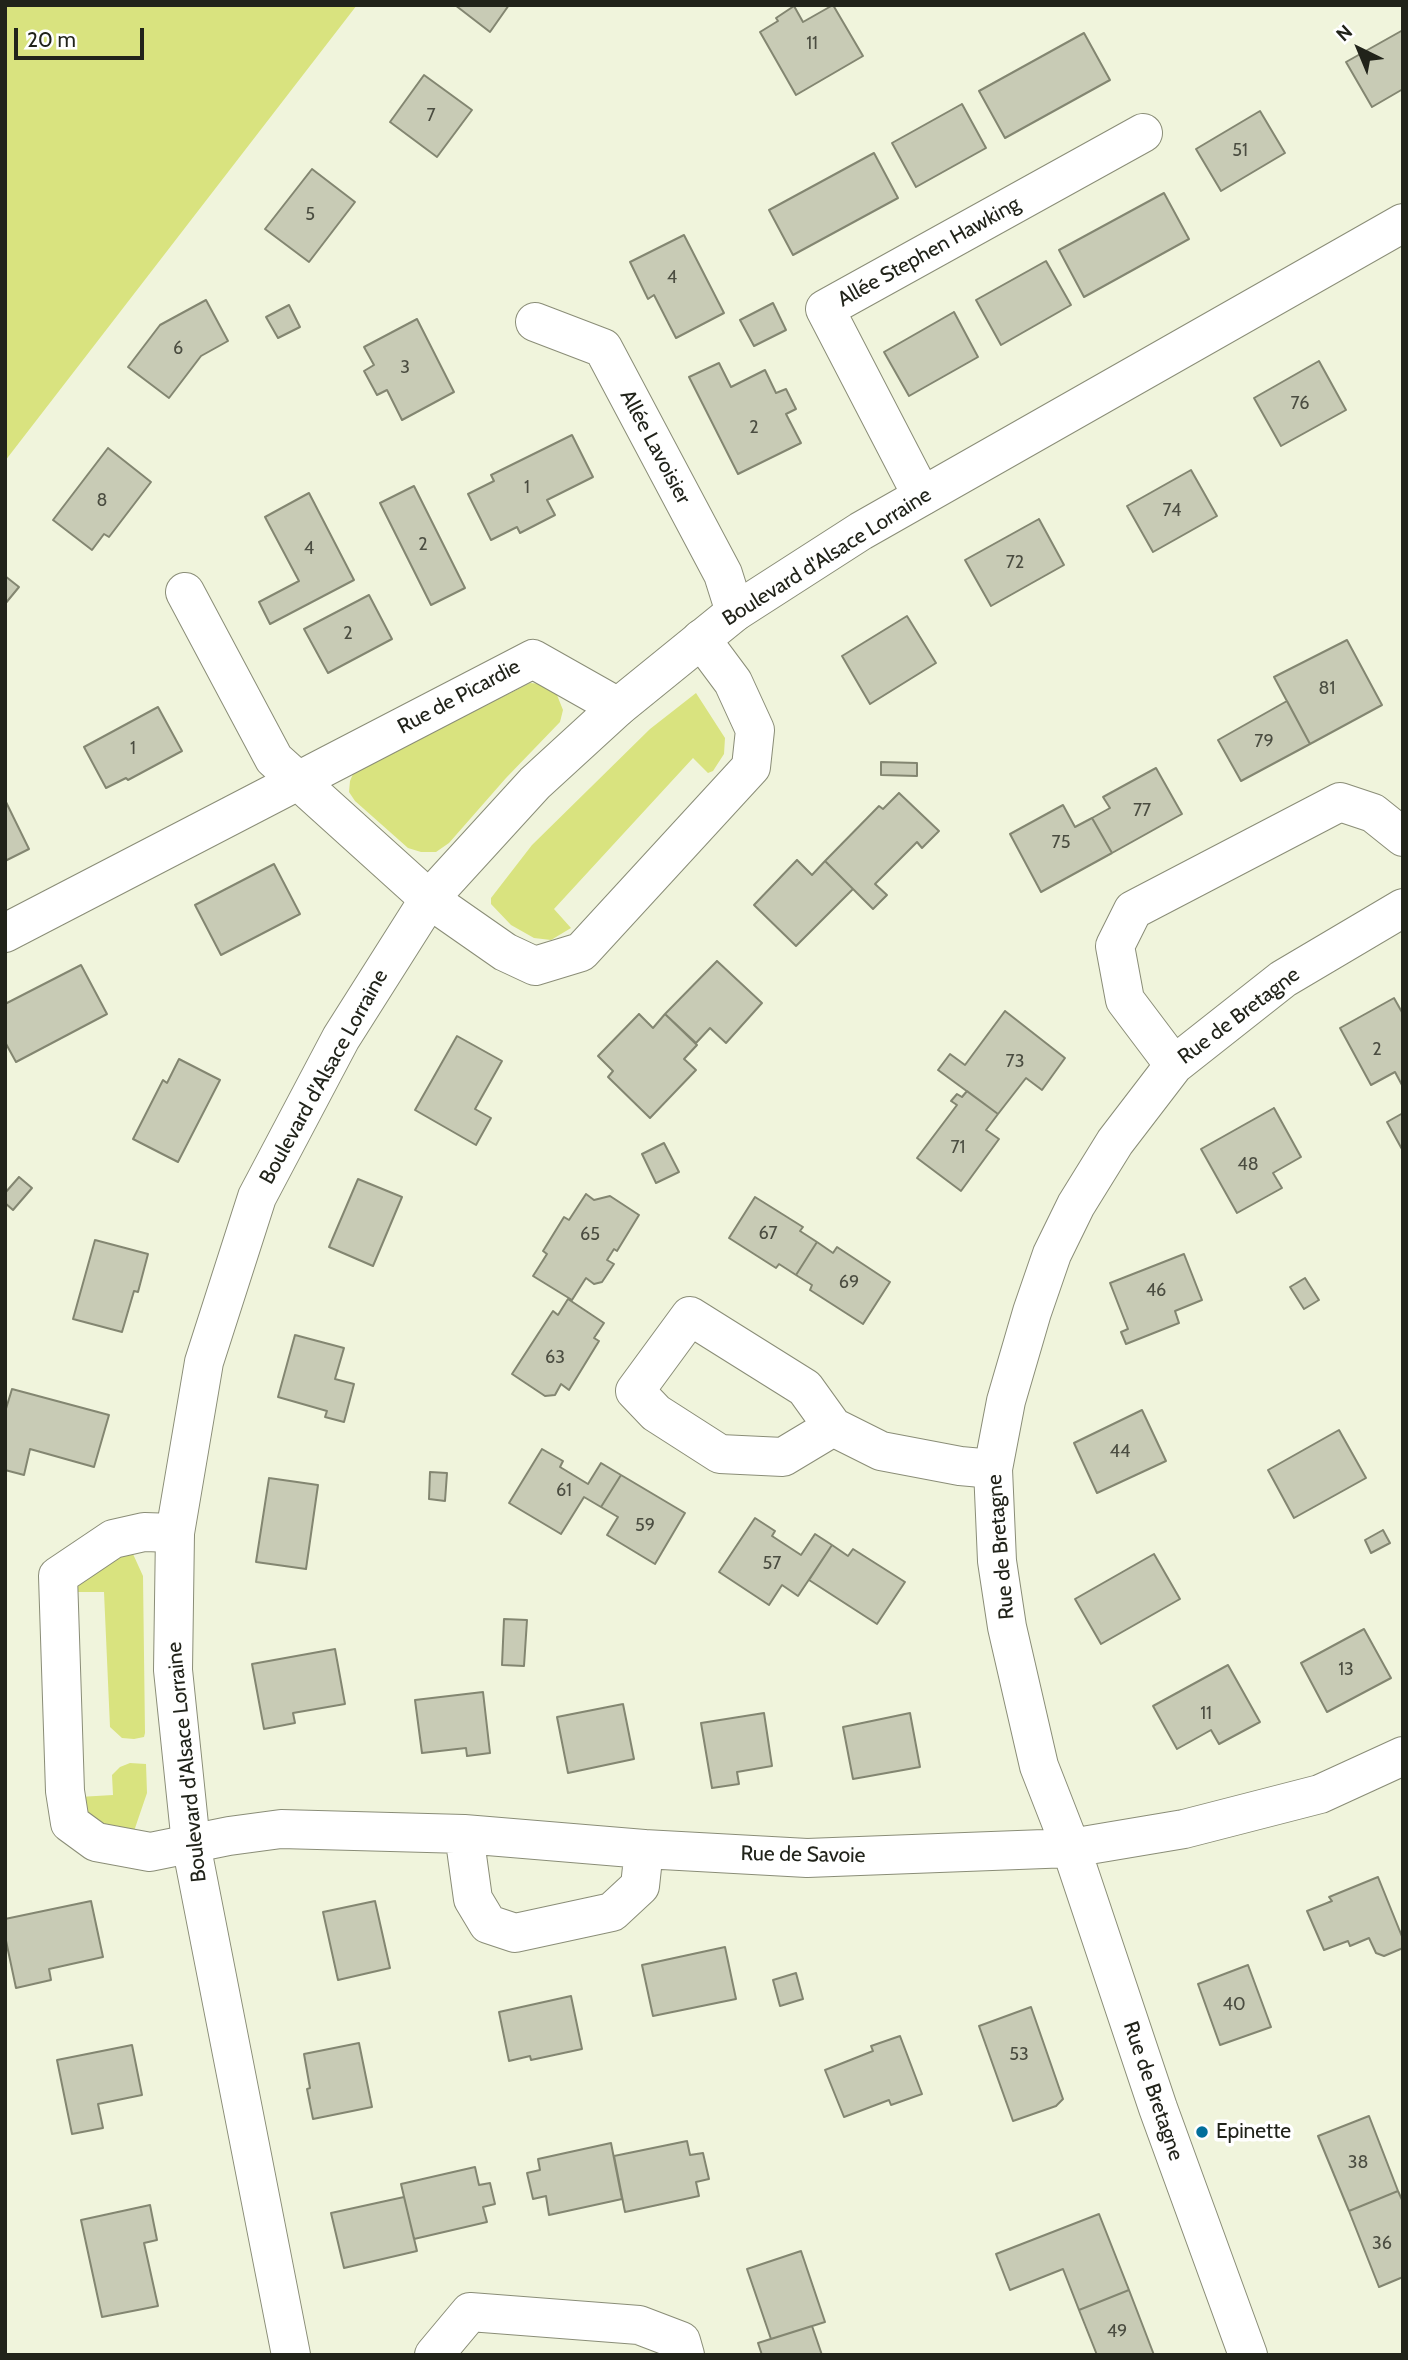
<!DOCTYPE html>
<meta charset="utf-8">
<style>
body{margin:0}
#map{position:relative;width:1408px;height:2360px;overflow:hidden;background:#f0f4dc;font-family:Cabin,sans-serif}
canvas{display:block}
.frame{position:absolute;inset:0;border:7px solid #21231a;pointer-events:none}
.north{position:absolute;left:1324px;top:14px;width:70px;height:70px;-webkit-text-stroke:5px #fff;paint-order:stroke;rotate:317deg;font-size:19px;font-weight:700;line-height:28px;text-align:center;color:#21231a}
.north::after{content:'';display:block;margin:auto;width:24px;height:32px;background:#21231a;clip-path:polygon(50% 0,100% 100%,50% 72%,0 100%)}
.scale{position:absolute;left:14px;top:28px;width:130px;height:32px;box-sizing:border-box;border:4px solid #21231a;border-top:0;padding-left:9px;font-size:21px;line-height:24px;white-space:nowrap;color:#21231a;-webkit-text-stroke:5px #fff;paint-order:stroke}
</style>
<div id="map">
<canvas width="1408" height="2360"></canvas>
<div class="frame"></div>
<div class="north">N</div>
<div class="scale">20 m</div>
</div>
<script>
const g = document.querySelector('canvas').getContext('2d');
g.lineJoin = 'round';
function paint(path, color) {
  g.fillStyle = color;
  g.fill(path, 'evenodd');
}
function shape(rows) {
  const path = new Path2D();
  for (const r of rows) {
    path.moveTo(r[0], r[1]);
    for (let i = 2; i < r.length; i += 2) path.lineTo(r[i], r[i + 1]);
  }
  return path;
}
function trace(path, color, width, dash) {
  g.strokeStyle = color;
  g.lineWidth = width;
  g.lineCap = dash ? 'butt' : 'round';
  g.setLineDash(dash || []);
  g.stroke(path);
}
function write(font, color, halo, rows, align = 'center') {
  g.font = font + ' Cabin,sans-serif';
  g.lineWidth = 7;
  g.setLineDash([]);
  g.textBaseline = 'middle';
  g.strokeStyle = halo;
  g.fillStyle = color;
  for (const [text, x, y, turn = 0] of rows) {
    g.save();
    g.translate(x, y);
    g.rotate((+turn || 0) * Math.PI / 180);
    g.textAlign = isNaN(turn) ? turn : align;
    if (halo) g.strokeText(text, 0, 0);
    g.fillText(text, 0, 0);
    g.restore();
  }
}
paint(shape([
 [5,5,357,5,5,461],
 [530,683,544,684,557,695,563,710,560,722,506,778,449,843,436,852,421,852,408,848,355,801,349,792,350,781,353,774,358,770],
 [696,693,725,738,724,754,713,771,708,773,693,758,554,909,571,928,551,940,534,938,511,925,491,904,491,898,532,845,650,729],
 [128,1547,133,1554,143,1576,145,1733,144,1737,134,1739,122,1738,110,1727,104,1592,72,1592,79,1575],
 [130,1763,146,1764,147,1793,133,1834,101,1828,85,1814,79,1797,113,1795,112,1775,120,1767]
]), '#d9e37f');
const building = shape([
 [455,5,509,5,490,32,455,5],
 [833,5,863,56,796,95,760,32,778,21,776,18,794,6,803,22,833,5],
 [1403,30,1403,89,1372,107,1346,62,1403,30],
 [1084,33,1110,80,1005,138,979,91,1084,33],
 [424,75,472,110,437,157,390,122,424,75],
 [962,104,986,148,916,187,892,143,962,104],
 [1260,111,1285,153,1221,191,1196,149,1260,111],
 [874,153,898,198,793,255,769,210,874,153],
 [312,169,355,202,309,262,265,229,312,169],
 [1164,193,1189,239,1084,297,1059,250,1164,193],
 [684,235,724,313,676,338,654,295,648,299,630,262,684,235],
 [1046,261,1071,305,1001,345,976,300,1046,261],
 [206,300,228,341,201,356,169,398,128,367,160,325,206,300],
 [773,303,786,330,754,346,740,320,773,303],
 [289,305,300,327,278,338,266,317,289,305],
 [954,312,978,357,909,396,884,352,954,312],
 [417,319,454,392,402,420,387,390,377,395,364,371,374,365,364,347,417,319],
 [1319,361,1346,410,1281,446,1254,398,1319,361],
 [719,363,731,387,765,370,776,393,786,389,796,409,786,414,801,443,738,474,689,377,719,363],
 [572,435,593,477,547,500,555,515,520,533,517,527,491,540,468,494,494,481,491,475,572,435],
 [108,448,151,482,109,537,104,534,92,550,53,520,108,448],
 [1191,470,1217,516,1153,552,1127,506,1191,470],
 [414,486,465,588,431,605,380,503,414,486],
 [309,493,354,580,270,624,259,602,299,581,265,517,309,493],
 [1039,519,1064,565,991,606,965,560,1039,519],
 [5,576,19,587,5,604,5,576],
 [369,595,392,639,328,673,304,629,369,595],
 [907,616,936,663,870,704,842,656,907,616],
 [1347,640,1382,705,1310,744,1274,677,1347,640],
 [1287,701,1310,744,1241,781,1218,740,1287,701],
 [158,707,182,751,128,780,126,778,106,788,84,747,158,707],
 [881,762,917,763,917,776,881,775,881,762],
 [1156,768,1182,814,1112,853,1092,818,1110,808,1103,797,1156,768],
 [899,793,939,831,922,848,917,842,875,884,887,895,873,909,825,861,879,806,883,809,899,793],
 [5,800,29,849,5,861,5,800],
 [1063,805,1075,827,1092,818,1112,853,1041,892,1010,834,1063,805],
 [797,860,812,875,825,861,853,889,796,946,754,905,797,860],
 [274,864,300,914,221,955,195,905,274,864],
 [717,961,762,1003,726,1043,710,1028,696,1043,665,1014,717,961],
 [81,965,107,1014,16,1062,5,1042,5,1004,81,965],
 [1394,998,1403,1014,1403,1087,1395,1072,1371,1085,1340,1028,1394,998],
 [1005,1011,1065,1058,1042,1090,1026,1078,998,1114,938,1070,950,1054,965,1065,1005,1011],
 [639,1014,653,1028,665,1014,697,1045,684,1059,696,1070,650,1118,608,1077,613,1071,598,1056,639,1014],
 [457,1036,502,1061,475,1109,491,1118,476,1145,415,1110,457,1036],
 [179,1059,220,1080,178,1162,133,1139,163,1080,167,1083,179,1059],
 [967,1091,998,1114,986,1130,999,1139,961,1191,917,1158,957,1105,951,1101,957,1094,962,1097,967,1091],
 [1274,1108,1301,1157,1273,1173,1282,1188,1237,1213,1201,1149,1274,1108],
 [1403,1113,1403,1151,1387,1122,1403,1113],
 [664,1143,679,1172,656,1183,642,1154,664,1143],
 [19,1177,32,1188,13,1210,5,1203,5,1193,19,1177],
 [358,1179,402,1197,373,1266,329,1247,358,1179],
 [586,1194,594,1200,610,1196,639,1215,617,1251,614,1249,607,1260,614,1264,602,1282,594,1284,586,1278,572,1300,533,1276,547,1254,543,1251,564,1217,569,1220,586,1194],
 [755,1197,803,1227,800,1231,817,1242,796,1275,779,1264,776,1268,729,1238,755,1197],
 [95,1240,148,1254,138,1292,134,1291,122,1332,73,1319,95,1240],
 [817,1242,833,1253,837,1247,890,1282,863,1324,810,1290,812,1285,796,1275,817,1242],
 [1184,1254,1202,1300,1175,1311,1179,1323,1126,1344,1121,1332,1128,1329,1110,1283,1184,1254],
 [1305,1278,1319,1300,1304,1309,1290,1287,1305,1278],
 [568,1299,604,1323,594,1338,599,1341,569,1390,561,1384,555,1395,545,1396,512,1374,553,1311,558,1315,568,1299],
 [295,1335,344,1348,335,1379,354,1384,344,1422,325,1417,327,1411,278,1397,295,1335],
 [12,1389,109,1415,94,1467,30,1449,24,1475,5,1470,5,1412,12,1389],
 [1142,1410,1166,1461,1097,1493,1074,1443,1142,1410],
 [1339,1430,1366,1478,1294,1518,1268,1470,1339,1430],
 [542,1449,563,1461,560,1467,588,1484,601,1463,621,1475,601,1507,584,1497,561,1534,509,1503,542,1449],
 [430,1472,447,1473,445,1501,429,1499,430,1472],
 [621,1475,685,1513,655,1564,607,1535,618,1517,601,1507,621,1475],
 [269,1478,318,1485,306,1569,256,1562,269,1478],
 [755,1518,775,1531,772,1536,801,1555,815,1534,832,1545,798,1596,782,1585,769,1605,719,1572,755,1518],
 [1383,1530,1390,1543,1371,1553,1365,1540,1383,1530],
 [832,1545,848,1556,853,1549,905,1582,877,1624,809,1580,832,1545],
 [1154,1554,1180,1599,1101,1644,1075,1599,1154,1554],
 [504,1619,527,1620,524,1666,502,1665,504,1619],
 [1364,1629,1391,1678,1327,1712,1301,1663,1364,1629],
 [335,1649,345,1704,293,1713,295,1723,264,1729,252,1664,335,1649],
 [1228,1665,1260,1722,1219,1744,1211,1730,1177,1749,1153,1706,1228,1665],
 [483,1692,490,1753,467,1756,466,1748,422,1753,415,1700,483,1692],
 [623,1704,634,1759,568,1773,557,1717,623,1704],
 [764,1713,772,1766,737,1772,739,1784,712,1788,701,1723,764,1713],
 [910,1713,920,1767,853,1779,843,1727,910,1713],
 [1378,1877,1403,1939,1403,1948,1384,1956,1376,1953,1369,1938,1350,1946,1348,1941,1324,1950,1307,1911,1332,1901,1329,1897,1378,1877],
 [91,1901,103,1957,49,1969,51,1980,16,1988,5,1936,5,1919,91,1901],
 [375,1901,390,1968,338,1980,323,1912,375,1901],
 [725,1947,736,1999,653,2016,642,1965,725,1947],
 [1248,1965,1271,2027,1220,2045,1198,1984,1248,1965],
 [796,1973,803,1999,780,2006,773,1980,796,1973],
 [571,1996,582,2049,531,2060,530,2056,509,2061,499,2012,571,1996],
 [1031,2007,1063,2099,1056,2106,1013,2121,979,2026,1031,2007],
 [900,2036,922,2094,891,2105,889,2100,844,2117,825,2070,873,2051,871,2046,900,2036],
 [359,2043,372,2107,313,2119,307,2089,310,2088,304,2054,359,2043],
 [132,2045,142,2095,98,2104,103,2128,72,2134,57,2060,132,2045],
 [1369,2116,1398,2191,1349,2211,1318,2136,1369,2116],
 [687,2141,690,2155,703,2153,709,2179,696,2182,699,2196,625,2212,614,2156,687,2141],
 [611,2143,622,2199,549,2215,546,2196,533,2199,527,2173,540,2170,538,2159,611,2143],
 [475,2167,479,2185,490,2183,495,2204,483,2207,487,2222,414,2239,401,2184,475,2167],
 [1398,2191,1403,2202,1403,2277,1379,2287,1349,2211,1398,2191],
 [404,2197,417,2251,344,2268,331,2213,404,2197],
 [150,2205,157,2240,144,2243,158,2306,102,2317,81,2220,150,2205],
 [1099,2214,1129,2290,1079,2310,1063,2269,1010,2290,996,2254,1099,2214],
 [801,2251,825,2322,771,2339,747,2269,801,2251],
 [1129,2290,1154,2355,1097,2355,1079,2310,1129,2290],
 [812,2326,822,2355,762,2355,758,2343,812,2326]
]);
paint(building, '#c8cbb5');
trace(building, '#838671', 2);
const minor = shape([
 [535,322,603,348,723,574,735,612],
 [922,496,825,309,1143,133],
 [185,592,274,759,429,899,505,952,535,966,581,952,751,767,755,730,733,682,701,639],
 [5,933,533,659,618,707],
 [1174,1065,1125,1000,1115,946,1133,910,1340,802,1373,813,1403,837],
 [833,1427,783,1457,720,1454,656,1413,635,1391,690,1316,805,1388,833,1427,881,1451,960,1466,993,1469],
 [175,1533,144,1532,113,1539,58,1576,65,1791,70,1823,96,1842,150,1852,229,1836,281,1829,464,1834,644,1849,807,1858,1071,1848,1184,1829,1320,1794,1403,1756],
 [464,1834,473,1899,488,1924,515,1933,612,1912,640,1886,644,1849],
 [434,2355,470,2312,639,2325,681,2341,685,2355],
 [1248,2355,1158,2108,1071,1848,1039,1766,1007,1627,997,1561,993,1469,1006,1401,1032,1312,1052,1254,1076,1205,1115,1142,1174,1065,1283,979,1403,908]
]);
const major = shape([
 [291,2355,191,1844,173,1670,175,1533,204,1362,257,1197,341,1038,429,899,535,783,618,707,735,612,861,531,1403,223]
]);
trace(minor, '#8a8d77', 40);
trace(major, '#8a8d77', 40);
trace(minor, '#fff', 38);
trace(major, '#fff', 38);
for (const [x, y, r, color] of [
 [1202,2132,7,"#026f9b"]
]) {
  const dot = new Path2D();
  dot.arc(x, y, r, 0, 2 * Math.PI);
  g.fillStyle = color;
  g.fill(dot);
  trace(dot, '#fff', 2.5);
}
write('18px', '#4b4d41', null, [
 ["11",812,44],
 ["7",431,116],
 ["51",1240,151],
 ["5",310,215],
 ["4",672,278],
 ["6",178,349],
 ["3",405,368],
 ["76",1300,404],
 ["2",754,428],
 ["1",527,488],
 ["8",102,501],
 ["74",1172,511],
 ["2",423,545],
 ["4",309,549],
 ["72",1015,563],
 ["2",348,634],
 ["81",1327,689],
 ["79",1264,742],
 ["1",133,749],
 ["77",1142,811],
 ["75",1061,843],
 ["2",1377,1050],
 ["73",1015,1062],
 ["71",958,1148],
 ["48",1248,1165],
 ["67",768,1234],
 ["65",590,1235],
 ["69",849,1283],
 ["46",1156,1291],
 ["63",555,1358],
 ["44",1120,1452],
 ["61",564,1491],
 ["59",645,1526],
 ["57",772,1564],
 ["13",1346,1670],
 ["11",1206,1714],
 ["40",1234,2005],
 ["53",1019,2055],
 ["38",1358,2163],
 ["36",1382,2244],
 ["49",1117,2332]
]);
write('21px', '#21231a', '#fff', [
 ["Allée Stephen Hawking",929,252,-29],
 ["Allée Lavoisier",655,447,62],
 ["Boulevard d'Alsace Lorraine",827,557,-32],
 ["Rue de Picardie",459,697,-28],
 ["Rue de Bretagne",1239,1016,-37],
 ["Boulevard d'Alsace Lorraine",324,1077,-61],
 ["Rue de Bretagne",1001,1547,-95],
 ["Boulevard d'Alsace Lorraine",187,1762,-96],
 ["Rue de Savoie",803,1855,1],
 ["Rue de Bretagne",1153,2091,71]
]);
write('21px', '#21231a', '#fff', [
 ["Epinette",1216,2132]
], 'left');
</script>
